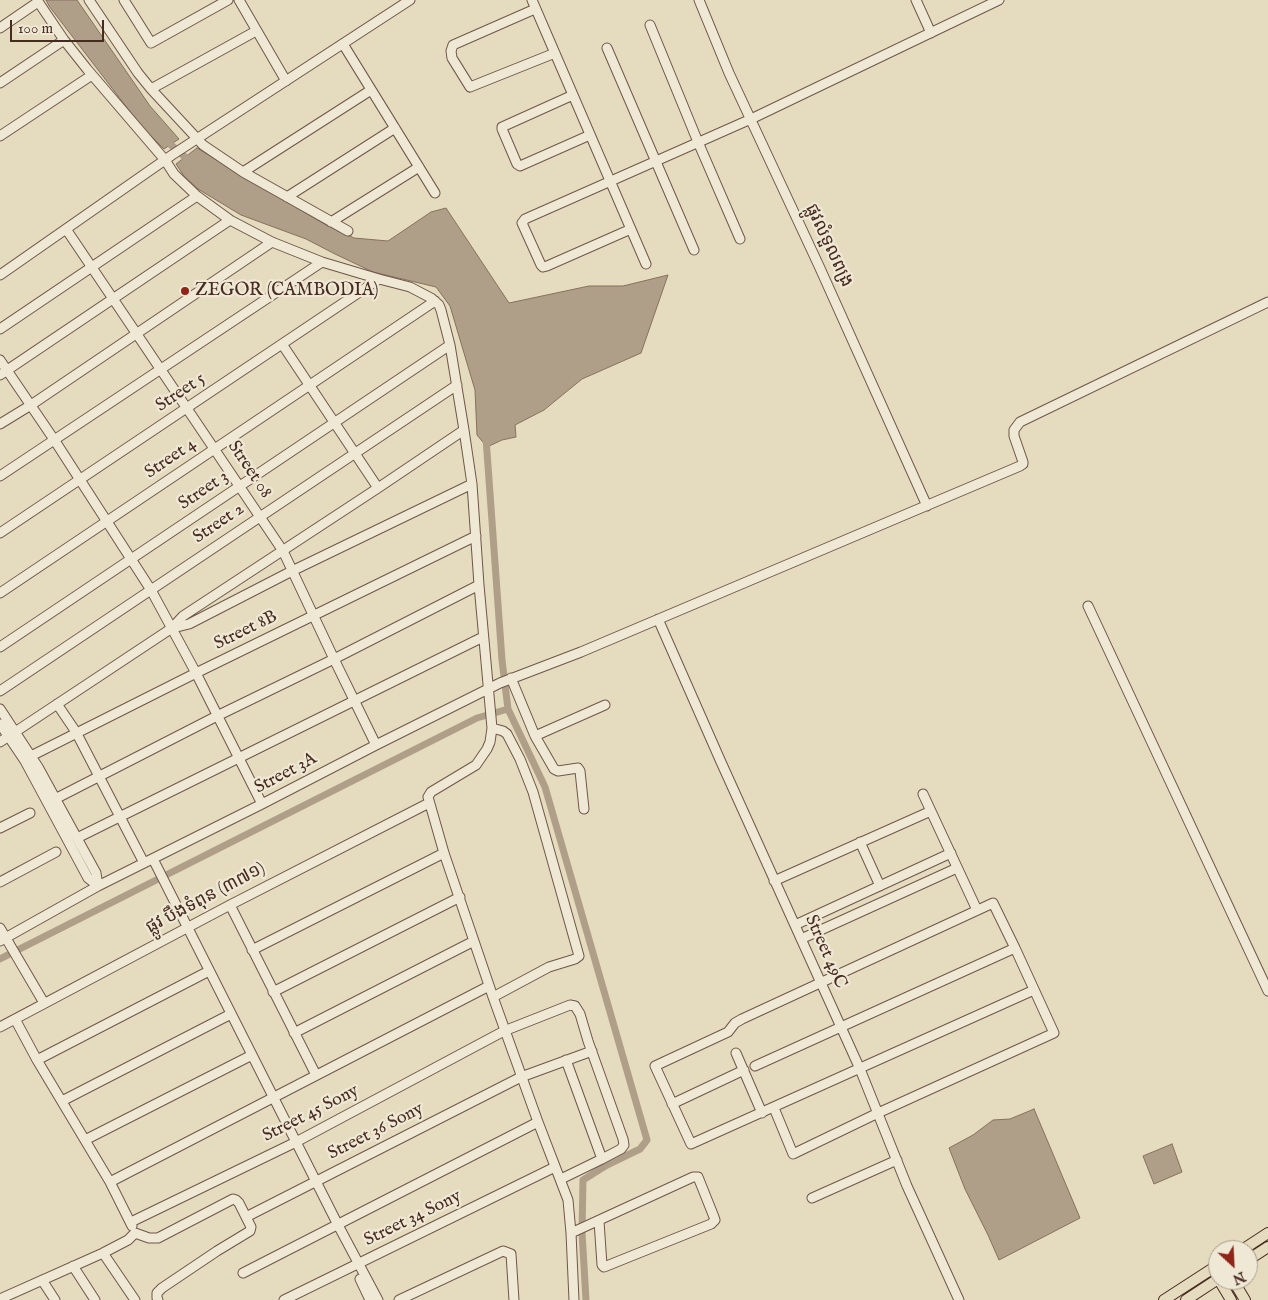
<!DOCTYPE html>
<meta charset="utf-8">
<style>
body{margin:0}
#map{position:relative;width:1268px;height:1300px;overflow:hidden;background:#e5dbbe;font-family:"IM FELL English",serif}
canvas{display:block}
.north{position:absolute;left:1208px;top:1240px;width:50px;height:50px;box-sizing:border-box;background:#eee8d5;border:1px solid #ab9c8d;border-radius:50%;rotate:155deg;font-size:14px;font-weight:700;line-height:20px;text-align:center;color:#472b20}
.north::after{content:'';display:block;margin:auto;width:18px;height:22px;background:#8f2418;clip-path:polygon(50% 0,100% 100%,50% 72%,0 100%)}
.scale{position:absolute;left:10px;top:20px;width:94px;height:22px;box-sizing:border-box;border:2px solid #472b20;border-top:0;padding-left:6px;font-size:15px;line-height:18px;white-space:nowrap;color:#472b20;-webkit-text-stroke:4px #eee8d5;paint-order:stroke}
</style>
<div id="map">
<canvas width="1268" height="1300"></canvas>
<div class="north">N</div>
<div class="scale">100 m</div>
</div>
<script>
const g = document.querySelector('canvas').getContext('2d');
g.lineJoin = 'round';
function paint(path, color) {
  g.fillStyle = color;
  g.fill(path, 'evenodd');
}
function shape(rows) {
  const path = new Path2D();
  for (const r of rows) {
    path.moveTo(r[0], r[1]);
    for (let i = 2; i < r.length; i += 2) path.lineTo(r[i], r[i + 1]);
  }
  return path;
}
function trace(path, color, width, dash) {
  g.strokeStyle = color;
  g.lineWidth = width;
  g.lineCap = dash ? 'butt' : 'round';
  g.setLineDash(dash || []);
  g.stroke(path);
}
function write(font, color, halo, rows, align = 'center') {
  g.font = font + ' "IM FELL English","Noto Sans Khmer",serif';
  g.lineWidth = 4.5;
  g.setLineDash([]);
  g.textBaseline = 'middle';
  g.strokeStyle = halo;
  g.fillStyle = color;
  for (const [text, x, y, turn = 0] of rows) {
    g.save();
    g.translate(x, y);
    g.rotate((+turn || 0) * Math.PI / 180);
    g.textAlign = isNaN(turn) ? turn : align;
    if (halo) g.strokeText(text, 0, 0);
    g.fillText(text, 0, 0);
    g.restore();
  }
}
const water = shape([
 [46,0,77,0,150,106,179,139,164,149,141,126,49,6,46,0],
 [197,148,326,225,354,238,388,241,431,212,446,208,509,303,589,286,623,286,668,275,641,353,582,379,544,410,515,425,516,437,502,440,487,447,477,435,475,390,450,306,436,287,373,272,335,254,306,239,241,215,198,189,184,176,176,164,197,148],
 [1034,1109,1080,1218,999,1260,988,1235,965,1189,949,1148,973,1135,993,1120,1010,1119,1034,1109],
 [1172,1144,1182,1172,1154,1184,1143,1156,1172,1144]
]);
paint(water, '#af9f88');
trace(water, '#85715e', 1);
trace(shape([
 [166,139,171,145,185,157,192,160],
 [486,438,502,660,508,709,545,787,647,1140,640,1149,607,1165,583,1180,582,1232,586,1300],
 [0,959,477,718,508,709]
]), '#af9f88', 7);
const minor = shape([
 [37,0,64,40,87,69,165,160,174,174,197,196,230,220,272,242,322,262,379,279,410,287,431,298,439,305,441,310,450,345,464,430,472,484,479,585,492,728,490,742,487,749,476,765,431,792,428,797,444,853,493,997,538,1122,568,1200,571,1233,574,1300],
 [89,0,138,73,151,89,203,145,243,172,348,231],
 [124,0,151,43,228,0],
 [239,0,286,81],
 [532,0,646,264],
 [699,0,729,73,819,266,927,506],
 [916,0,931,33],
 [535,9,453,45,451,51,452,58,470,87,555,53],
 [650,25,698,142,740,239],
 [0,28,38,2],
 [343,44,435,193],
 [607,48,694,250],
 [0,83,64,40],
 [151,89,256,31],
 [573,95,502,127,502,129,517,164,520,166,590,135],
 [0,136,92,75],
 [243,172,371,90],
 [287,197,395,128],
 [331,222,419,167],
 [66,229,283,551,334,659,376,745],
 [631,229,547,266,543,267,541,265,522,223,525,219,751,119,999,0],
 [0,275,172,155,410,0],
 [0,329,197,196],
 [282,344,378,488],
 [0,360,55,441,151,590,196,673,262,804],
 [0,375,230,220],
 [0,424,31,405,272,242],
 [0,476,322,262],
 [0,533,379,279],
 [0,593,435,301],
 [1088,606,1268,991],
 [658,619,721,762,860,1069,907,1186,959,1300],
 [173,628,189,624,292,571,472,484],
 [0,647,450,345],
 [511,678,535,736,605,705],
 [0,691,457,385],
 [57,704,76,732,144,863],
 [0,709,38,767,96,873,98,886],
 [0,724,25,761,88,878,98,886],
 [492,728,503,731,507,734,520,759,533,792,579,956,575,959,549,967,493,997],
 [535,736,554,769,558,771,578,768,580,771,584,809],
 [0,742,172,628,183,616,378,488,464,430],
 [31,756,196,673,476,536],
 [923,794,977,910],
 [55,799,217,716,334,659,479,585],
 [0,828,30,813],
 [77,838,483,637],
 [860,842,880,886],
 [153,859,338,1225,378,1300],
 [774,881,931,811],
 [0,882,56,852],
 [230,905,316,1075],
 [795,925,951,853],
 [0,928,44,1003],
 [801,939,957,868],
 [0,941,98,886,262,804,376,745,500,683,581,652,1020,466,1023,464,1023,462,1014,436,1014,430,1020,422,1268,302],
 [252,950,444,853],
 [273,992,460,897],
 [15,1019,37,1060,110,1182,132,1226],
 [0,1027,230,905,429,803],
 [294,1033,474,941],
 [736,1053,762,1113],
 [37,1060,209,971],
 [566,1060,602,1159],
 [755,1066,1015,948],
 [62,1101,231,1014],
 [672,1104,744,1070],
 [774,1108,793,1154,878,1113,1054,1033,1015,948,993,903,742,1019,735,1023,728,1032,655,1066,691,1144,1034,990],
 [85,1140,252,1055],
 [110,1182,489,986],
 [812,1198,897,1160],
 [246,1217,521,1077,592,1051],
 [131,1222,296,1142,504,1031,570,1005,575,1006,580,1014,588,1041,623,1139,624,1145,621,1149,602,1159,561,1179],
 [135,1233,149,1238,158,1238,233,1199,236,1200,239,1203,251,1227,250,1231,217,1251,162,1288,157,1293,157,1298,158,1300],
 [571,1233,693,1177,698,1177,714,1217,715,1220,711,1224,604,1267,602,1265,599,1221],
 [103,1253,135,1300],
 [73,1266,95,1300],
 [243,1273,538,1122],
 [360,1279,370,1300],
 [42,1280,55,1300],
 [0,1299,103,1253,128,1240,135,1233],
 [284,1300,555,1167],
 [399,1300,503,1251,511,1254,514,1300]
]);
const major = shape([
 [1242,1250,1268,1233],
 [1248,1260,1268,1247],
 [1219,1280,1231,1300],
 [1233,1280,1245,1300],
 [1164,1300,1218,1265],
 [1186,1300,1218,1279]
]);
trace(minor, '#6e5748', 11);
trace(major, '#472b20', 12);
trace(minor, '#eee8d5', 9);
trace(major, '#e5dbbe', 10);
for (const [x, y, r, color] of [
 [185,291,5,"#8f2418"]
]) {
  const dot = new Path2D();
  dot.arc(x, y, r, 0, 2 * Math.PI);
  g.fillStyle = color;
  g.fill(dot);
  trace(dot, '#eee8d5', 2);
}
write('18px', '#472b20', '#eee8d5', [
 ["ផ្លូវលំទួលពង្រ",828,246,65],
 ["Street 5",181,393,-34],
 ["Street 4",171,459,-34],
 ["Street 08",249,470,56],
 ["Street 3",204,491,-34],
 ["Street 2",219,524,-34],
 ["Street 8B",246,631,-26],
 ["Street 3A",286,774,-28],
 ["ផ្លូវ បឹងទំពុន (៣៧១)",206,899,-28],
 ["Street 49C",825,952,66],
 ["Street 45 Sony",311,1114,-27],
 ["Street 36 Sony",376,1132,-27],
 ["Street 34 Sony",413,1219,-26]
]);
write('18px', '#472b20', '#eee8d5', [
 ["ZEGOR (CAMBODIA)",195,291]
], 'left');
</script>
